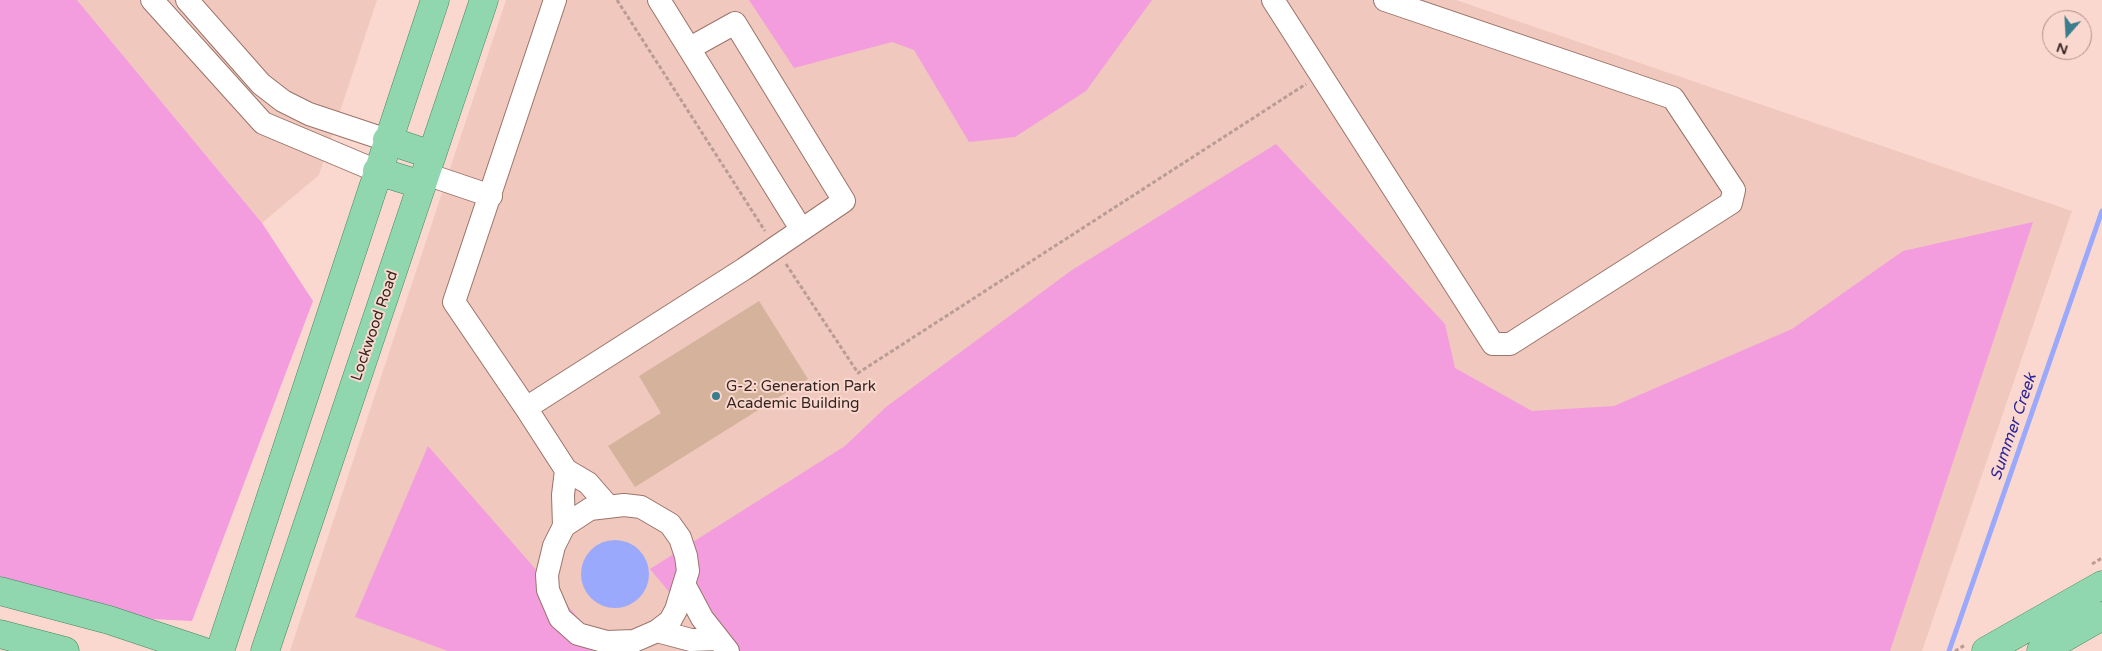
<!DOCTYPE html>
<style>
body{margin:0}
#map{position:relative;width:2102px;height:651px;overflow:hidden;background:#fbd8cf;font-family:"Varela Round",sans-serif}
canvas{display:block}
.north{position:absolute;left:2042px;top:10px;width:50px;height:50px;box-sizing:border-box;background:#fbd8cf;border:1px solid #ac9089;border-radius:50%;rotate:199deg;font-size:14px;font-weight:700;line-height:20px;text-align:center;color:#352521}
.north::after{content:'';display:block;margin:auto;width:18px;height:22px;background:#3a7d8d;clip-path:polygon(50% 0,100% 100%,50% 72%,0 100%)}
</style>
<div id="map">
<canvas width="2102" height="651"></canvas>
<div class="north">N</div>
</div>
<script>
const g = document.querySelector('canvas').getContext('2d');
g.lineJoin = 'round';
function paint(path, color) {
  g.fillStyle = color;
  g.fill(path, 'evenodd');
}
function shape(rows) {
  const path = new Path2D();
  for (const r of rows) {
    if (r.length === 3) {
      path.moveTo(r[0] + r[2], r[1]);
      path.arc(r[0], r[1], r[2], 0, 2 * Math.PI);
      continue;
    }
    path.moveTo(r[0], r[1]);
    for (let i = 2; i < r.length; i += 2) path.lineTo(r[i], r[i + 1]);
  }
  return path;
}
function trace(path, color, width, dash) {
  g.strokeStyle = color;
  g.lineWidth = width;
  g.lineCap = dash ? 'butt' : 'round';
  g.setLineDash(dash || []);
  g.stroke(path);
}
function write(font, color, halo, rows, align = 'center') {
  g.font = font + ' "Varela Round",sans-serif';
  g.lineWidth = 4;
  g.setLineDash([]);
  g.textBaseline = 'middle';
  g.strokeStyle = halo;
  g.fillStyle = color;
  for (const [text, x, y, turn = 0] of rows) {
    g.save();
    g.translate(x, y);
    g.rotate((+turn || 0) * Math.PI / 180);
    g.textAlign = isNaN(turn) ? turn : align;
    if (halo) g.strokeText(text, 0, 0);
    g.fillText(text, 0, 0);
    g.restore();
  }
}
paint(shape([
 [77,0,377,0,319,175,262,223],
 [506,0,1456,0,2072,211,1922,651,290,651]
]), '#f0c8bd');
paint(shape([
 [0,0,77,0,262,223,313,301,192,621,152,619,65,594,0,579],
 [749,0,1152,0,1086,91,1015,137,969,142,914,50,892,42,794,68],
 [1276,144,1445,324,1455,368,1532,411,1614,406,1792,329,1903,251,2033,222,1890,651,718,651,650,569,845,446,886,407,1072,270],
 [428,446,607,651,448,651,355,617]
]), '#f39ddf');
paint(shape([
 [615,574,34]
]), '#9aa9fc');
trace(shape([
 [1949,651,2102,211]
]), '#9aa9fc', 5);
paint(shape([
 [759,301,808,379,635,487,608,446,661,413,639,376]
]), '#d5b29b');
const minor = shape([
 [152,0,263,123,377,171],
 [187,0,261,84,283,101,309,114,387,140],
 [555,0,454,302,526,408,744,269,844,201,735,23,690,48],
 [659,0,801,229],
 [1273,0,1493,344,1510,344,1731,203,1734,190,1673,98,1385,0],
 [426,174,491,196],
 [526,408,566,470,588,483,608,506],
 [564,526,590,509,624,505,641,507,670,524,680,538,686,556,688,571,676,610,670,621,657,631,634,641,607,642,578,634,560,618,548,590,547,575,554,546,564,526,563,495,566,470],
 [685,586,702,618,728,651],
 [657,631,691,640,717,639]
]);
const major = shape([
 [387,140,432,155],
 [377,171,422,185],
 [0,591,109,620,202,651],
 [0,634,65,651],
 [220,651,435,0],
 [265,651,484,0],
 [1986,651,2102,585],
 [2041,651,2102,616]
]);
trace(minor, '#9b746a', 24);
trace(major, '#40865b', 29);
trace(shape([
 [617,0,765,231],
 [786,264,858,373,1306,84],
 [2092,564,2102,558],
 [1955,651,1965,645]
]), '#b99c95', 3, [4, 2.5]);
trace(minor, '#fff', 22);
trace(major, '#90d6af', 28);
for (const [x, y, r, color] of [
 [716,396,5,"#3a7d8d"]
]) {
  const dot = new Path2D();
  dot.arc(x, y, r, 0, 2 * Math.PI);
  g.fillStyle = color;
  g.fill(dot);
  trace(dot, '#fbd8cf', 2);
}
write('15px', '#352521', '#fbd8cf', [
 ["Lockwood Road",375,326,-71]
]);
write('15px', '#352521', '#fbd8cf', [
 ["G-2: Generation Park",726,387],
 ["Academic Building",726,404]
], 'left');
write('italic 16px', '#2c249a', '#fbd8cf', [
 ["Summer Creek",2014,427,-71]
]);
</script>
